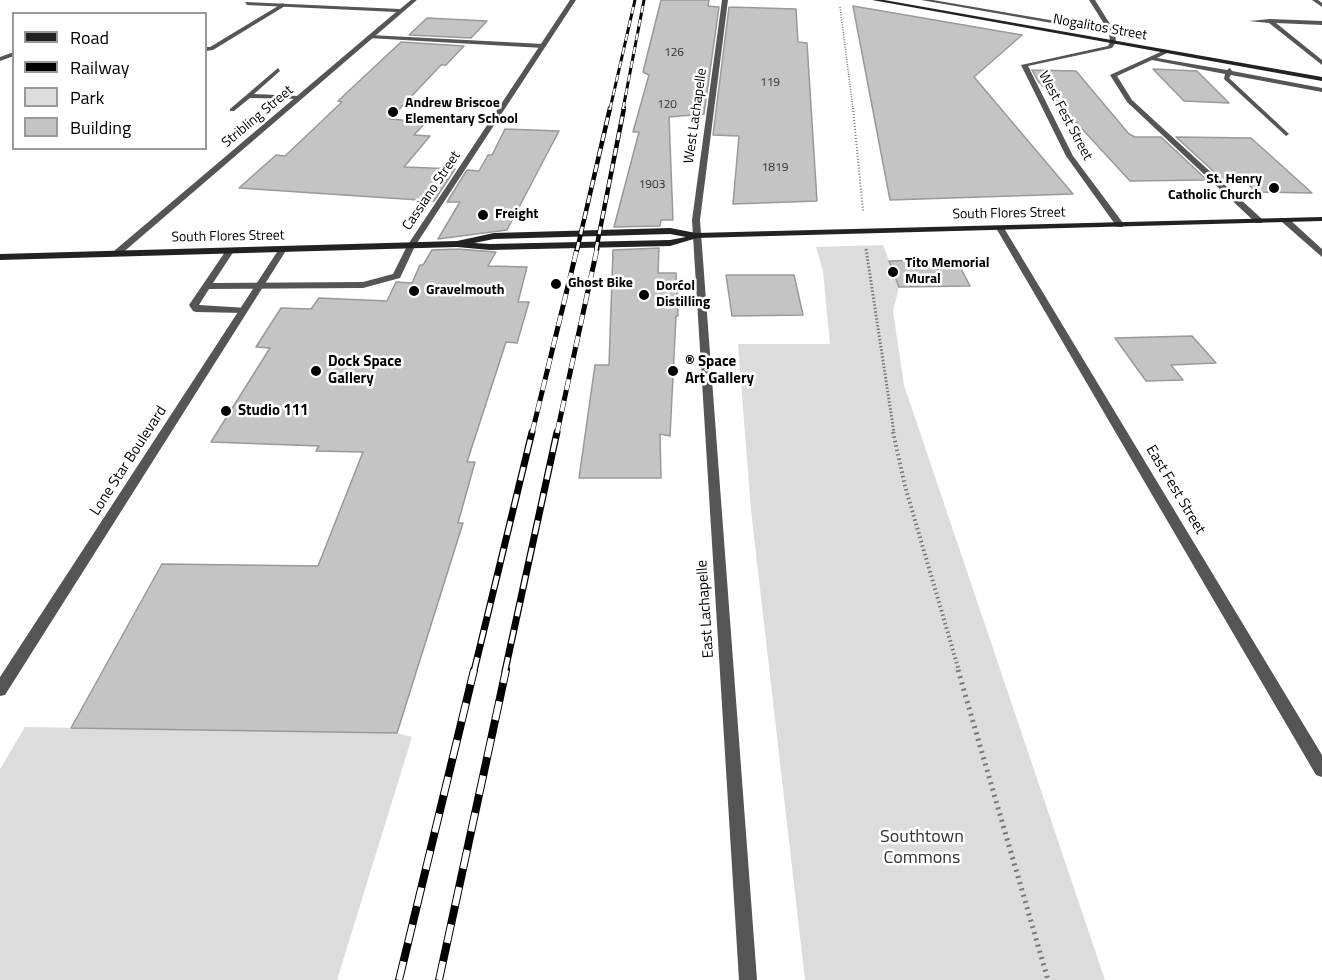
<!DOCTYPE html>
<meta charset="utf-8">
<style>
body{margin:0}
#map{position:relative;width:1322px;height:980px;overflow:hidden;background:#fff;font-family:"Titillium Web",sans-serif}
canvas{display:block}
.legend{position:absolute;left:12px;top:12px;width:195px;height:138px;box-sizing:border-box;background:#fff;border:2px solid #999;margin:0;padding:8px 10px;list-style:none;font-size:18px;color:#000}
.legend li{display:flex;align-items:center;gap:12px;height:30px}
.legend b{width:30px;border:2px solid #999}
</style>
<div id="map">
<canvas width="1322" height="980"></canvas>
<ul class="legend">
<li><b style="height:8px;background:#222"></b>Road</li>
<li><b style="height:8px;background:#000"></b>Railway</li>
<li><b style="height:16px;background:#dcdcdc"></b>Park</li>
<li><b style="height:16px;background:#c4c4c4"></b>Building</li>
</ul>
</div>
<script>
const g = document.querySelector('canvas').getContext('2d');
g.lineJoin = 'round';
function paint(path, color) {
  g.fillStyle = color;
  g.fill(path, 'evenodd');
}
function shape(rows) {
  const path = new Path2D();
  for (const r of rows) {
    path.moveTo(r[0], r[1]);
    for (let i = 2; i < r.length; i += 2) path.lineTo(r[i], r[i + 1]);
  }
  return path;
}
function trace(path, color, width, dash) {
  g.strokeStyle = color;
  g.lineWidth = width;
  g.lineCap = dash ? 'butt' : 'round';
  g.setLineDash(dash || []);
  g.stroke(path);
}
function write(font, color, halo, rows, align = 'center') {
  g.font = font + ' "Titillium Web",sans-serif';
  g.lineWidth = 5;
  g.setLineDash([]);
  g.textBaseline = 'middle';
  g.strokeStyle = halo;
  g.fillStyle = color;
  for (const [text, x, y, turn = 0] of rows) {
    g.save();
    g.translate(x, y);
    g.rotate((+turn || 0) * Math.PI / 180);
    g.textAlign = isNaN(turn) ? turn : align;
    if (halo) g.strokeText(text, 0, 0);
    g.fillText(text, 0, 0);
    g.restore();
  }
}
paint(shape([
 [883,245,899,287,893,311,904,385,1105,980,805,980,751,510,738,344,830,344,823,271,816,247],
 [25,727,397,733,412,737,337,980,0,980,0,769]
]), '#dcdcdc');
const building = shape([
 [661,0,709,0,708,6,719,7,704,114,669,117,673,220,661,220,660,226,614,227,639,132,633,132,649,75,643,72,661,0],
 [853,6,1022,35,974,77,1073,194,890,200,853,6],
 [729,7,796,9,798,42,807,43,817,201,733,204,739,136,713,135,729,7],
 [427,18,487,21,471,38,409,35,427,18],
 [401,42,464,46,446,65,441,65,390,119,426,122,414,135,430,136,404,167,455,169,434,201,239,188,276,155,285,156,342,102,338,101,401,42],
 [1153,69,1197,71,1229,103,1184,101,1153,69],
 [1032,70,1076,71,1129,134,1135,137,1161,137,1207,180,1130,181,1038,81,1032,70],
 [505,129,559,131,507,230,438,239,460,202,447,202,467,170,479,171,488,155,492,155,505,129],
 [1176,137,1251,138,1312,193,1256,192,1244,180,1223,180,1176,137],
 [659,248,658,273,676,273,678,316,676,316,670,436,660,434,661,478,579,478,595,365,609,365,613,250,659,248],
 [457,249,496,252,488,266,527,267,518,302,529,302,517,343,506,342,467,462,475,462,458,523,463,523,397,733,71,728,162,564,318,566,363,452,316,451,319,446,211,442,270,348,256,347,281,308,311,309,319,298,387,301,396,282,412,283,420,265,423,265,432,250,457,249],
 [956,259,970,286,899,287,889,261,956,259],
 [726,275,794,275,803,315,732,316,726,275],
 [1192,336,1216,363,1171,365,1183,380,1146,381,1115,338,1192,336]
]);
paint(building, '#c4c4c4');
trace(building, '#999', 1.5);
trace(shape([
 [840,7,853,109]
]), '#777', 1.5, [1, 1.5]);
trace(shape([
 [853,108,863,211]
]), '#777', 2, [1, 2]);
trace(shape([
 [866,249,894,433]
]), '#777', 3, [1.5, 2]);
trace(shape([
 [893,432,905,486,959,671]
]), '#777', 4, [1.5, 3]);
trace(shape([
 [958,670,1048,980]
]), '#777', 5, [2, 4.5]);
paint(shape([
 [283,3,285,6,213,50,206,51,206,47,210,47,283,3],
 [1270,19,1322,21,1322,25,1276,23,1322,60,1322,65,1269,23,1249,21,1270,19],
 [370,35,543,44,546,46,543,48,368,38,370,35],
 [1165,50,1167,53,1157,58,1227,70,1230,68,1232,71,1322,88,1322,92,1231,75,1229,78,1288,133,1289,134,1286,136,1224,79,1225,74,1152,60,1117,76,1132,100,1262,219,1262,223,1256,223,1127,102,1110,75,1165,50],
 [14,52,14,56,0,61,0,57,14,52],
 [278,68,280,71,254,94,299,96,301,97,301,99,250,98,234,111,230,111,230,109,278,68],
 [411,243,415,246,400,278,363,288,209,289,199,305,247,308,247,312,244,313,196,312,193,311,189,305,227,249,234,251,213,283,363,282,393,274,407,246,411,243]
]), '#555');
paint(shape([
 [411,0,417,0,120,255,114,255,114,251,396,12,247,5,245,2,400,9,411,0],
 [570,0,576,0,415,246,408,248,407,246,570,0],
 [722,0,728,0,700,220,757,980,739,980,692,220,722,0],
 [921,0,933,0,1108,30,1089,0,1095,0,1115,32,1116,42,1112,48,1028,66,1073,156,1123,223,1123,227,1117,227,1066,156,1021,65,1108,46,1110,42,1109,33,921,0],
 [1312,0,1318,0,1322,3,1322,7,1312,0],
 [1282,218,1288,218,1322,249,1322,257,1282,222,1282,218],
 [997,226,1004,228,1322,755,1322,777,1316,775,996,228,997,226],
 [283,246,287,249,5,695,0,696,0,677,279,249,283,246]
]), '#555');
paint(shape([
 [872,0,884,0,1322,77,1322,81,872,0],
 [1322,217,1322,221,697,238,670,246,490,250,457,247,0,260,0,254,457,241,494,233,670,228,696,233,1322,217],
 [670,234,686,237,670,240,490,244,474,243,494,239,670,234]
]), '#222');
const railFar4 = shape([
 [610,109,635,0],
 [623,109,644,0]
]);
const railFar3 = shape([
 [577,250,610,108],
 [596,250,624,108]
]);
const railFar2 = shape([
 [532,433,577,249],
 [557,433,597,249]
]);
const railFar1 = shape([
 [474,671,532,432],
 [505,671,557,432]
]);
const rail = shape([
 [399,980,474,670],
 [439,980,506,670]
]);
trace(railFar4, '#000', 3);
trace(railFar3, '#000', 4.5);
trace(railFar2, '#000', 5);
trace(railFar1, '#000', 7);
trace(rail, '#000', 8);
trace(railFar4, '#fff', 2, [7]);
trace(railFar3, '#fff', 3, [8]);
trace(railFar2, '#fff', 4, [11]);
trace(railFar1, '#fff', 4.5, [14]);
trace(rail, '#fff', 6, [19]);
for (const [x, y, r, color] of [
 [393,112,6,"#000"],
 [1274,188,6,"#000"],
 [483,215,6,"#000"],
 [893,272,6,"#000"],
 [556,284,6,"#000"],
 [414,291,6,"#000"],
 [644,295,6,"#000"],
 [316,371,6,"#000"],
 [673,371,6,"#000"],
 [226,411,6,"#000"]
]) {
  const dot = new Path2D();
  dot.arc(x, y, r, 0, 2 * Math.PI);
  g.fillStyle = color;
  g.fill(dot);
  trace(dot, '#fff', 2);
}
write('12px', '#313131', null, [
 ["126",674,53],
 ["119",770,83],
 ["120",667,105],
 ["1819",775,168],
 ["1903",652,185]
]);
write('14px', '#000', '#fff', [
 ["Nogalitos Street",1100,28,10],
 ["West Lachapelle",696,116,-82],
 ["West Fest Street",1065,116,62],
 ["Stribling Street",258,117,-40],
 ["Cassiano Street",432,191,-56],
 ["South Flores Street",1009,214,-1],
 ["South Flores Street",228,237,-1]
]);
write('bold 14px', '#000', '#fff', [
 ["Andrew Briscoe",405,104],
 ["Elementary School",405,120],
 ["St. Henry",1262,180,"right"],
 ["Catholic Church",1262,196,"right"],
 ["Freight",495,215],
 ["Tito Memorial",905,264],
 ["Mural",905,280],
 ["Ghost Bike",568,284],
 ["Dorćol",656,287],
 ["Distilling",656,303],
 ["Gravelmouth",426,291]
], 'left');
write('bold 15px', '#000', '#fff', [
 ["Dock Space",328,362],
 ["Gallery",328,379],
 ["® Space",685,362],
 ["Art Gallery",685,379],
 ["Studio 111",238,411]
], 'left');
write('15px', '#000', '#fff', [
 ["Lone Star Boulevard",129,461,-57],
 ["East Fest Street",1175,490,59],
 ["East Lachapelle",706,609,-94]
]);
write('18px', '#333', '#fff', [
 ["Southtown",922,838],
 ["Commons",922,859]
]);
</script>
